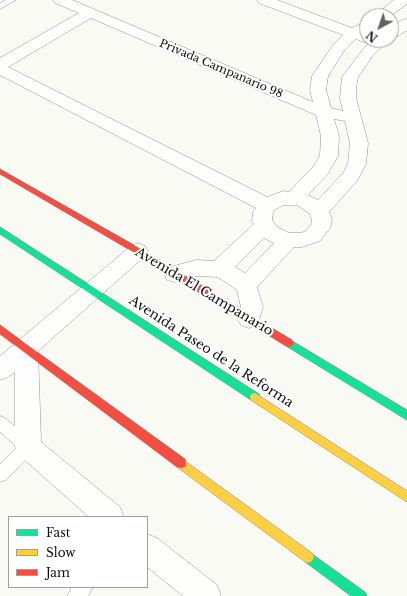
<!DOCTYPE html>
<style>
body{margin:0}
#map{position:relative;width:407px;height:596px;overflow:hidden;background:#fafaf4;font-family:"Libre Baskerville",serif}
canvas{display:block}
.legend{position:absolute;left:8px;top:516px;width:140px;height:72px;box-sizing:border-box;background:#fff;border:1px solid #9f9f9f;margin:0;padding:5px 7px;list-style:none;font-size:12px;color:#0e0e0e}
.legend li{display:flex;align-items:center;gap:8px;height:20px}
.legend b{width:20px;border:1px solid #9f9f9f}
.north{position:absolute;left:359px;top:8px;width:40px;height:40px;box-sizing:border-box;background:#fff;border:1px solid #9f9f9f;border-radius:50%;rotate:220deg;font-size:11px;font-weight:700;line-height:16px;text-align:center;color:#0e0e0e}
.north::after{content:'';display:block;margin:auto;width:14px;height:18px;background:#61615e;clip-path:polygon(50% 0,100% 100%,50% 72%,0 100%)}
</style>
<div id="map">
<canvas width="407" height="596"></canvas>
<ul class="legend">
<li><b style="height:5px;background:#16e098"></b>Fast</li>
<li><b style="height:5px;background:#ffcf43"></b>Slow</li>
<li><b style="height:5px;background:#f24e42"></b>Jam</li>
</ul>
<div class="north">N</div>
</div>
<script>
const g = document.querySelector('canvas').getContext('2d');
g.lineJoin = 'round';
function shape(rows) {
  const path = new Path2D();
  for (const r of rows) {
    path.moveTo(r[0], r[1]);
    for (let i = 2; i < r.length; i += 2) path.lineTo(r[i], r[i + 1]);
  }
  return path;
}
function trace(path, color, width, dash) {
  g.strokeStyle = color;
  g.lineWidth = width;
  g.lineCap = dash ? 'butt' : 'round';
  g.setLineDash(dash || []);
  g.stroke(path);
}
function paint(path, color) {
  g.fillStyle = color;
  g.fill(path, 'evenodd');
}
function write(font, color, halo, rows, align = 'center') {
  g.font = font + ' "Libre Baskerville",serif';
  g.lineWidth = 4;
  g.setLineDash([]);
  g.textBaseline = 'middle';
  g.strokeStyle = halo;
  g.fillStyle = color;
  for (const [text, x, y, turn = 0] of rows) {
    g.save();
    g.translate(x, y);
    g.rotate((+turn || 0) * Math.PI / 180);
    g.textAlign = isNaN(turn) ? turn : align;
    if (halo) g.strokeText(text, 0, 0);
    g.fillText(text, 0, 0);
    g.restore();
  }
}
const lane = shape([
 [6,0,16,0,0,9,0,3,6,0],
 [0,416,5,418,33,442,36,447,33,452,6,480,0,482,0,464,17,447,0,432,0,416],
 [72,587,93,587,88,596,67,596,72,587]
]);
const street = shape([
 [53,0,72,0,313,102,310,90,312,76,333,45,343,35,259,3,257,0,277,0,352,28,367,21,367,31,365,33,367,33,367,40,389,40,374,54,358,77,356,87,356,98,368,143,366,164,357,181,329,212,332,220,330,228,320,241,302,247,294,247,257,287,263,307,257,325,249,328,241,325,238,319,241,307,237,290,221,279,217,277,196,276,175,282,167,280,164,274,167,268,196,260,214,261,254,224,252,221,253,212,256,208,0,75,0,58,79,13,55,3,53,0],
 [91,18,316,115,321,136,320,156,313,167,289,192,284,191,267,197,8,67,91,18],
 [356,39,366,43,371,41,364,48,342,77,340,98,343,111,331,108,326,90,328,76,344,51,356,39],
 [334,119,345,121,350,143,348,164,343,173,318,200,308,195,327,175,338,156,339,136,334,119],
 [284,205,297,205,310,214,312,220,311,225,306,231,301,233,289,233,277,227,272,220,273,212,274,210,284,205],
 [264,238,274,243,245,273,235,267,264,238],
 [394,0,407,0,407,4,390,16,374,16,394,0],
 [407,19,407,30,396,37,391,38,391,27,402,20,407,19],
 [138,243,145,246,148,251,145,256,38,351,41,442,120,507,124,517,89,517,19,455,15,447,15,372,8,377,0,380,0,356,131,246,138,243],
 [147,534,157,538,217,585,221,596,183,596,147,567,147,534]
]);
const fast = shape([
 [0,227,259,394,260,397,259,400,255,401,251,400,0,234,0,227],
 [289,339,407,410,407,420,286,346,284,343,286,340,289,339],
 [308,551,365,592,367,596,351,596,304,561,302,557,304,553,308,551]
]);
const slow = shape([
 [255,393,407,491,407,502,251,400,250,397,251,394,255,393],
 [181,458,312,553,314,557,312,561,308,563,304,561,177,467,176,463,177,459,181,458]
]);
const jam = shape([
 [0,169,141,249,292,340,294,343,292,346,289,347,286,346,135,253,0,174,0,169],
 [0,325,185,459,186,463,185,467,181,468,177,467,0,334,0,325]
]);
trace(lane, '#949492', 1);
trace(street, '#949492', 1);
trace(fast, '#8b8b88', 1);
trace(slow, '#8b8b88', 1);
trace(jam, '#8b8b88', 1);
paint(lane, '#fefefd');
paint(street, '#fefefd');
paint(fast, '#16e098');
paint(slow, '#ffcf43');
paint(jam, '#f24e42');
write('11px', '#0e0e0e', '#fff', [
 ["Privada Campanario 98",221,69,23]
]);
write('13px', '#0e0e0e', '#fff', [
 ["Avenida El Campanario",204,292,31],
 ["Avenida Paseo de la Reforma",211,352,33]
]);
</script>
